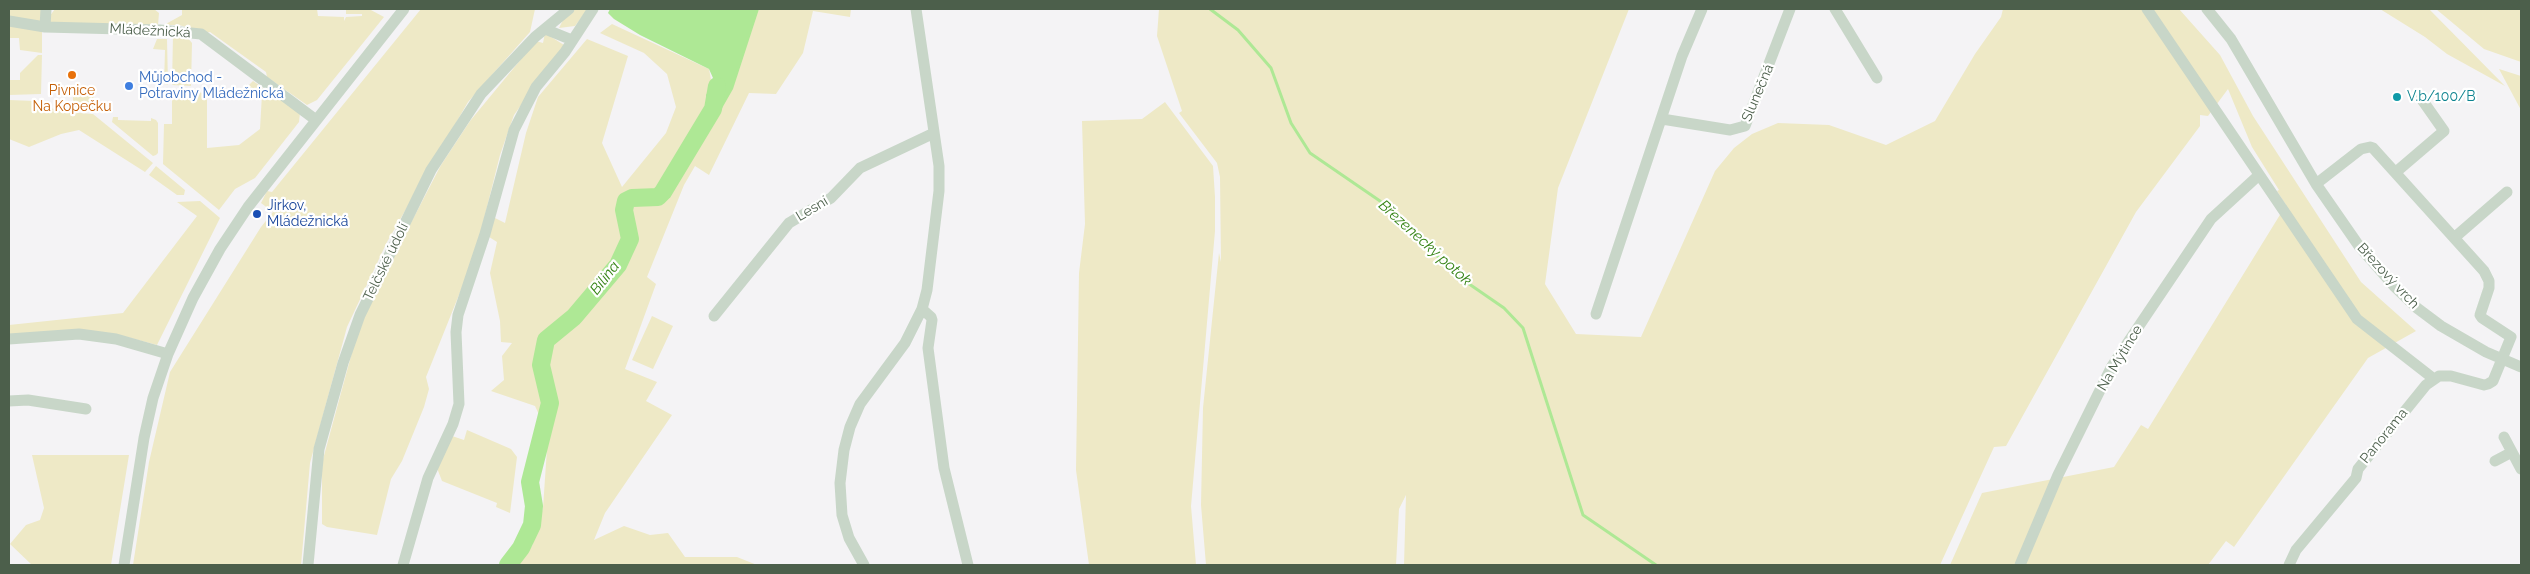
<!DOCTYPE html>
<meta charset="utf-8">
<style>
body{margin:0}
#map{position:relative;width:2530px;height:574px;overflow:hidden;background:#f4f3f5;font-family:Raleway,sans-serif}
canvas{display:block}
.frame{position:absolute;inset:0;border:10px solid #4c5f4b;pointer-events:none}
</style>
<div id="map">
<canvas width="2530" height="574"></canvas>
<div class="frame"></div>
</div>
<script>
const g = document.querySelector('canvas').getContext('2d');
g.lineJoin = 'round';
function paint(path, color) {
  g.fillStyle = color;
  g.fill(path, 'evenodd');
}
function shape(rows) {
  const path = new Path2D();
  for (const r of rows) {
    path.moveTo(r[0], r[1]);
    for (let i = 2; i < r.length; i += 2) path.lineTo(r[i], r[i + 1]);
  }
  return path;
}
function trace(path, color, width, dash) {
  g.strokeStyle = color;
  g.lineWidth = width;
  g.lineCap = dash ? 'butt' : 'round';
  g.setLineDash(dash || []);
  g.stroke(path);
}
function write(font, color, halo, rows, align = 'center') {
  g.font = font + ' Raleway,sans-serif';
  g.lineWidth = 4.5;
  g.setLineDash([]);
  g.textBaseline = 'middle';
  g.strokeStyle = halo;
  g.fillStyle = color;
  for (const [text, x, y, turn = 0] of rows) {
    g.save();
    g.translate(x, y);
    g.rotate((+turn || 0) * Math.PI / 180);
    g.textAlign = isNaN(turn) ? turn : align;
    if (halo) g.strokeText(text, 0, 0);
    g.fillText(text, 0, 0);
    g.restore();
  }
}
paint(shape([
 [9,9,42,9,41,22,9,17],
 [55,9,154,9,159,13,158,25,49,23,49,17],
 [162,9,317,9,318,16,344,17,344,21,346,17,362,16,362,14,346,14,346,10,369,9,384,17,317,100,307,105,267,77,266,72,210,32,206,33,179,25,164,25,182,15,182,10],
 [421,9,535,9,530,32,468,102,387,242,347,327,310,463,301,565,133,565,149,462,170,372,261,227,273,212,261,203,267,191,272,192],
 [575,9,588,9,575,26,559,28,563,20],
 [759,9,851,9,850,17,813,11,803,53,776,94,749,93,709,175,695,166,684,185,647,277,656,284,625,369,657,382,646,401,672,415,605,513,594,540,624,526,650,535,668,533,685,557,737,557,757,565,514,565,532,546,543,508,548,434,535,406,491,391,504,380,502,356,512,343,501,342,500,321,490,273,497,242,486,235,491,216,505,223,526,133,538,97,587,39,628,56,602,143,622,187,666,133,676,107,667,74,644,53,600,33,612,24,709,69,712,85],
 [1159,9,1629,9,1558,188,1545,284,1576,334,1641,337,1715,171,1734,148,1752,134,1778,123,1829,125,1886,145,1935,121,1975,54,2001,17,2003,9,2179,9,2220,55,2253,116,2361,282,2416,331,2368,358,2234,547,2226,541,2208,565,1950,565,1982,493,2114,467,2141,425,2148,429,2286,205,2277,191,2279,190,2252,147,2228,89,2208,116,2200,115,2200,126,2136,212,2006,446,1994,447,1940,565,1404,565,1406,495,1399,509,1396,565,1206,565,1201,505,1203,408,1219,253,1221,262,1220,177,1217,163,1179,113,1182,111,1157,36],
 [2380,9,2429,9,2505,86,2447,54,2425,37],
 [2436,9,2521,9,2521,62,2484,49],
 [9,26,42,31,42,53,20,50,19,38,9,38],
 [545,33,564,45,514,115,500,155,475,255,426,377,429,389,424,407,402,461,391,479,377,535,327,527,322,524,322,463,361,319,441,165,470,121,536,41,543,43],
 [173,35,187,37,192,43,191,86,172,85],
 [157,39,167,39,168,85,164,84,165,50,153,49],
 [38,55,42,55,41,94,9,95,9,80,20,80,20,73],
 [2499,69,2521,76,2521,110],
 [253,81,300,113,299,122,255,178,235,189,219,210,163,164,164,124,172,124,172,91,207,93,207,148,239,145,260,129,262,94,250,91,249,85],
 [73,92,94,93,94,108,73,107],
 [9,100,35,101,41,106,68,112,93,114,153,163,145,172,79,130,61,134,29,147,9,139],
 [1165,102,1213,166,1215,197,1215,231,1191,506,1196,565,1089,565,1076,470,1079,273,1085,224,1082,121,1142,119],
 [113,117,118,117,118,120,151,121,151,118,156,120,158,123,158,153,156,155,153,156,112,122],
 [156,166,185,190,184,195,177,195,149,175],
 [200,201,220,218,157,345,123,336,9,336,9,325,123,313,197,216,177,202],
 [652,316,673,326,653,369,632,360],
 [467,430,511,449,517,457,510,513,496,507,497,503,442,481,437,468,452,436,464,440],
 [32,455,129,455,111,565,32,565,10,544,26,525,40,520,44,508]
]), '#eee9c6');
paint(shape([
 [610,9,759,9,733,89,721,110,713,109,706,105,706,95,712,85,713,78,709,69,640,35,614,19,608,13]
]), '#aee895');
trace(shape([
 [1210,9,1238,30,1271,68,1291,123,1310,153,1380,201,1459,277,1504,308,1523,328,1583,515,1656,565]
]), '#aee895', 3);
trace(shape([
 [508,565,521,548,532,525,534,506,530,482,550,403,541,365,546,340,574,317,618,265,630,239,624,210,626,201,632,198,658,197,663,192,713,109,717,86]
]), '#aee895', 18);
trace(shape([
 [1835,9,1877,78],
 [2147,9,2357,319,2434,379],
 [2207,9,2231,39,2316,184,2359,246,2395,287,2417,308,2441,326,2486,352,2521,367],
 [9,21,45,27,160,30,201,34,316,120],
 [45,27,46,9],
 [545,29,572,40],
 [1662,119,1730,130,1745,126,1790,9],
 [2396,172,2444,131,2418,94],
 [2454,238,2507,192],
 [922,309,931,317,932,320,928,348,944,468,968,565],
 [1596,314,1682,56,1702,9],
 [714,316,789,223,831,198,860,168,934,133],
 [9,339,79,334,116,339,168,354],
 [9,401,28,400,86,409],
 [2504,437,2521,469],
 [2495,461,2512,452],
 [124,565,144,438,153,398,168,354,193,298,220,249,248,207,404,9],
 [308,565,319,449,343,363,360,315,431,170,481,94,535,37,569,9],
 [403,565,428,478,453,424,459,404,456,332,458,315,485,234,514,130,536,87,565,52,593,9],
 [864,565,849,538,842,515,840,483,844,450,850,427,860,404,905,343,922,309,927,290,939,191,939,166,916,9],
 [2020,565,2058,475,2112,366,2211,219,2259,175],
 [2289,565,2296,550,2356,478,2358,469,2426,385,2439,376,2451,376,2484,385,2488,384,2493,381,2511,337,2482,318,2480,315,2489,288,2489,281,2484,271,2373,148,2370,147,2361,149,2316,184]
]), '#c8d6c8', 11);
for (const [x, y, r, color] of [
 [72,75,5,"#e8710a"],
 [129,86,5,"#3f7fe0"],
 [2397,97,5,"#0f9aa8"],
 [257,214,5,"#1a4fb4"]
]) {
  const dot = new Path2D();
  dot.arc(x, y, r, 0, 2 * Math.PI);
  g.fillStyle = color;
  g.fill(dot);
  trace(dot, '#fff', 2);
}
write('14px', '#4c5f4b', '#fff', [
 ["Mládežnická",150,31,3],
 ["Slunečná",1758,93,-67],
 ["Lesní",812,209,-31],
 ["Telčské údolí",386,262,-64],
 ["Březový vrch",2388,276,47],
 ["Na Mýtince",2120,358,-59],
 ["Panorama",2384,436,-51]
]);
write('14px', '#366cbe', '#fff', [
 ["Můjobchod -",139,78],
 ["Potraviny Mládežnická",139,94]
], 'left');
write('14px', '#c56008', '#fff', [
 ["Pivnice",72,91],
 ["Na Kopečku",72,107]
]);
write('14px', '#0d838f', '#fff', [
 ["V.b/100/B",2407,97]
], 'left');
write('14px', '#164399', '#fff', [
 ["Jirkov,",267,206],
 ["Mládežnická",267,222]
], 'left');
write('italic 15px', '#348314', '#fff', [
 ["Březenecký potok",1425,243,42],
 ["Bílina",605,278,-52]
]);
</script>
